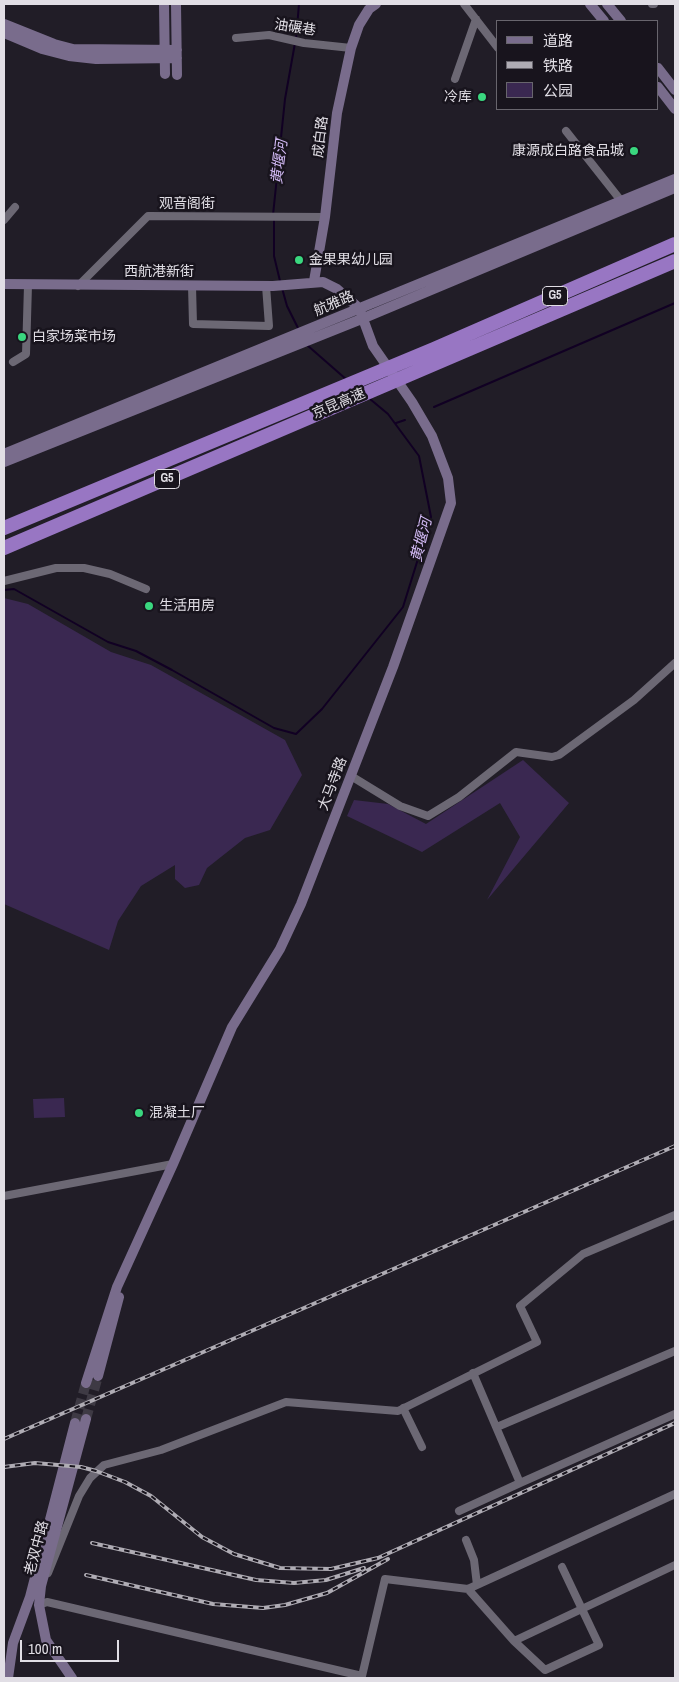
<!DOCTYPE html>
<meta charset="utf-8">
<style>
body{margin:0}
#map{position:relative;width:679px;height:1682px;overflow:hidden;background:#211d27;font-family:"Archivo Narrow","Noto Sans SC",sans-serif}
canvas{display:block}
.frame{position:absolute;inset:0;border:5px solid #e1dee5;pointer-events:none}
.legend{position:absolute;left:496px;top:20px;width:162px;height:90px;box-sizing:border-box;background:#18141d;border:1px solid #68656d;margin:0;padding:6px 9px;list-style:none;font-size:15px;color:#e1dee5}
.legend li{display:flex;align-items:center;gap:10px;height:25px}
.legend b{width:25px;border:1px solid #68656d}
.scale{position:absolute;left:20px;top:1640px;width:99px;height:22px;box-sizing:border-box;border:2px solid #e1dee5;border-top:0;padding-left:6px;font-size:15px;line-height:18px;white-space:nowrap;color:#e1dee5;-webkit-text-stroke:4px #18141d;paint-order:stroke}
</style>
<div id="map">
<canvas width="679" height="1682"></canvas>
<div class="frame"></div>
<ul class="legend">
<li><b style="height:6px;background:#796c8c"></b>道路</li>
<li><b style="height:6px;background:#afacb4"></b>铁路</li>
<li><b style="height:14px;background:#3a2851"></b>公园</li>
</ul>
<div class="scale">100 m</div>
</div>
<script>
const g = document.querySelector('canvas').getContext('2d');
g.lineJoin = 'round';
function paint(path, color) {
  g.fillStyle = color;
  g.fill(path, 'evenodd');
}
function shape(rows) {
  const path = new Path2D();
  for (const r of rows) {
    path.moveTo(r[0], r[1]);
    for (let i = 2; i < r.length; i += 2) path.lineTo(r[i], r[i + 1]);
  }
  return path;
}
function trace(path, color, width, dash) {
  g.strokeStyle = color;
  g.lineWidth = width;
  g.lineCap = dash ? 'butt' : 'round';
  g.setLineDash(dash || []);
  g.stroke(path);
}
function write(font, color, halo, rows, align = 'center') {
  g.font = font + ' "Archivo Narrow","Noto Sans SC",sans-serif';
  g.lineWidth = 5;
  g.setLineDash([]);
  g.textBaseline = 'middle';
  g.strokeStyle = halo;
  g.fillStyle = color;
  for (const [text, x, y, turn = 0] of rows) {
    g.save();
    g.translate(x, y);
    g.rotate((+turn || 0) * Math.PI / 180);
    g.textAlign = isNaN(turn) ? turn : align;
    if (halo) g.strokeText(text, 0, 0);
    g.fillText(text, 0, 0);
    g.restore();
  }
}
paint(shape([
 [4,598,28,604,111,652,151,665,285,740,302,775,270,830,245,838,207,868,199,885,185,888,175,879,175,865,141,886,118,921,109,950,4,904],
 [523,760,569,803,487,900,520,837,500,803,422,852,347,816,354,800,388,804,426,824],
 [64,1098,65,1117,34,1118,33,1099]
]), '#3a2851');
trace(shape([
 [296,39,299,4],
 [273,215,285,99,295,43],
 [274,219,274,256,280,281],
 [282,288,287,306,299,330],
 [307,345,347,380],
 [434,407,675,303],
 [396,423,405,420],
 [4,590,14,589,108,642,136,651,172,670,274,728,296,734,322,709,403,607,431,517,419,456,388,414,370,399]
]), '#110023', 2);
trace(shape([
 [86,1419,98,1376],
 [75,1423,86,1383]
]), '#3e3a44', 10, [10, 5]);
trace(shape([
 [464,4,498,48],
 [652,4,654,4],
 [236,38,269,35,304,43,351,48],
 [455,79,476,19],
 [566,131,622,202],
 [4,220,15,207],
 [78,286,148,216,325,217],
 [192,286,193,324,269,326,266,286],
 [13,362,26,354,28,285],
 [4,581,56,568,84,568,110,574,146,589],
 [351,776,400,806,428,816,459,797,516,752,552,757,559,755,634,700,675,663],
 [4,1196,173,1164],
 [403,1408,422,1447],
 [497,1427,675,1351],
 [520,1483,675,1414],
 [459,1511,520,1483,473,1373],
 [466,1540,474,1560,477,1585],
 [48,1573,79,1496,90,1478,104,1465,161,1450,286,1402,398,1411,537,1342,520,1306,583,1254,675,1215],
 [468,1589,514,1641,675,1565],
 [39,1605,47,1602,362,1676,385,1579,468,1589,675,1494],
 [514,1641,545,1670,599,1645,562,1567]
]), '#6c6874', 8);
trace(shape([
 [164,4,165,74],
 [176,4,177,75],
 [590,4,604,21],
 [607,4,621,21],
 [4,24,54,44,73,49,177,50],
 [4,33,42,49,69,56,96,59,177,58],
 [658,68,675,90],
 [658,87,675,109],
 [314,281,325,217,337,113,351,48,359,25,369,9,376,4],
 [4,284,273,286,323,282,337,289,359,308,373,346,412,402,432,436,448,478,451,503,393,667,301,904,280,949,232,1027,173,1164,117,1287,86,1383],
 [4,454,675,179],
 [4,462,364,318,675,188],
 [98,1376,119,1297],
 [8,1678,13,1643,30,1597,75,1423],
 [72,1678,46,1640,39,1605,41,1586,86,1419]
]), '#796c8c', 10);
trace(shape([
 [4,528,434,349,675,244],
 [4,548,675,261]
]), '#9876c3', 14);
const rail = shape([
 [4,1439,675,1146],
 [4,1467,35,1463,81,1467,96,1471,125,1482,151,1496,202,1537,234,1554,280,1568,331,1569,378,1558,675,1423],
 [92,1543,256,1580,294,1583,326,1580,364,1568],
 [86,1575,213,1604,263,1608,285,1605,327,1593,388,1559]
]);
trace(rail, '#afacb4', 4);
trace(rail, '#18141d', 2, [5.5]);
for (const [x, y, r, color] of [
 [482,97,5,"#3ad77f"],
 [634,151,5,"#3ad77f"],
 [299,260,5,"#3ad77f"],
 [22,337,5,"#3ad77f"],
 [149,606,5,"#3ad77f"],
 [139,1113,5,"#3ad77f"]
]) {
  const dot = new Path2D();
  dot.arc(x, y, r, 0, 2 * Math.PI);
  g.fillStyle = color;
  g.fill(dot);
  trace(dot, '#18141d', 2);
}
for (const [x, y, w] of [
 [555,296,25],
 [167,479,25]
]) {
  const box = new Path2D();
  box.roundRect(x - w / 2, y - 9.5, w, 19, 4);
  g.fillStyle = '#18141d';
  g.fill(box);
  trace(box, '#e1dee5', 1);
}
write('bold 12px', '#e1dee5', null, [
 ["G5",555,296],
 ["G5",167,479]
]);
write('14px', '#e1dee5', '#18141d', [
 ["油碾巷",295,28,9],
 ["成白路",321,137,-83],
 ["观音阁街",187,204],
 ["西航港新街",159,272],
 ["航雅路",334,304,-23],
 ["京昆高速",339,404,-23],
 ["大马寺路",333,784,-69],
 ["老双中路",37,1548,-75]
]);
write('14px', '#e1dee5', '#18141d', [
 ["冷库",472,97,"right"],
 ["康源成白路食品城",624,151,"right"],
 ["金果果幼儿园",309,260],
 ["白家场菜市场",32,337],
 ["生活用房",159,606],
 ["混凝土厂",149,1113]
], 'left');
write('italic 15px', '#d2baf5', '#18141d', [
 ["黄堰河",280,162,-83],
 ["黄堰河",422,540,-76]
]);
</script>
